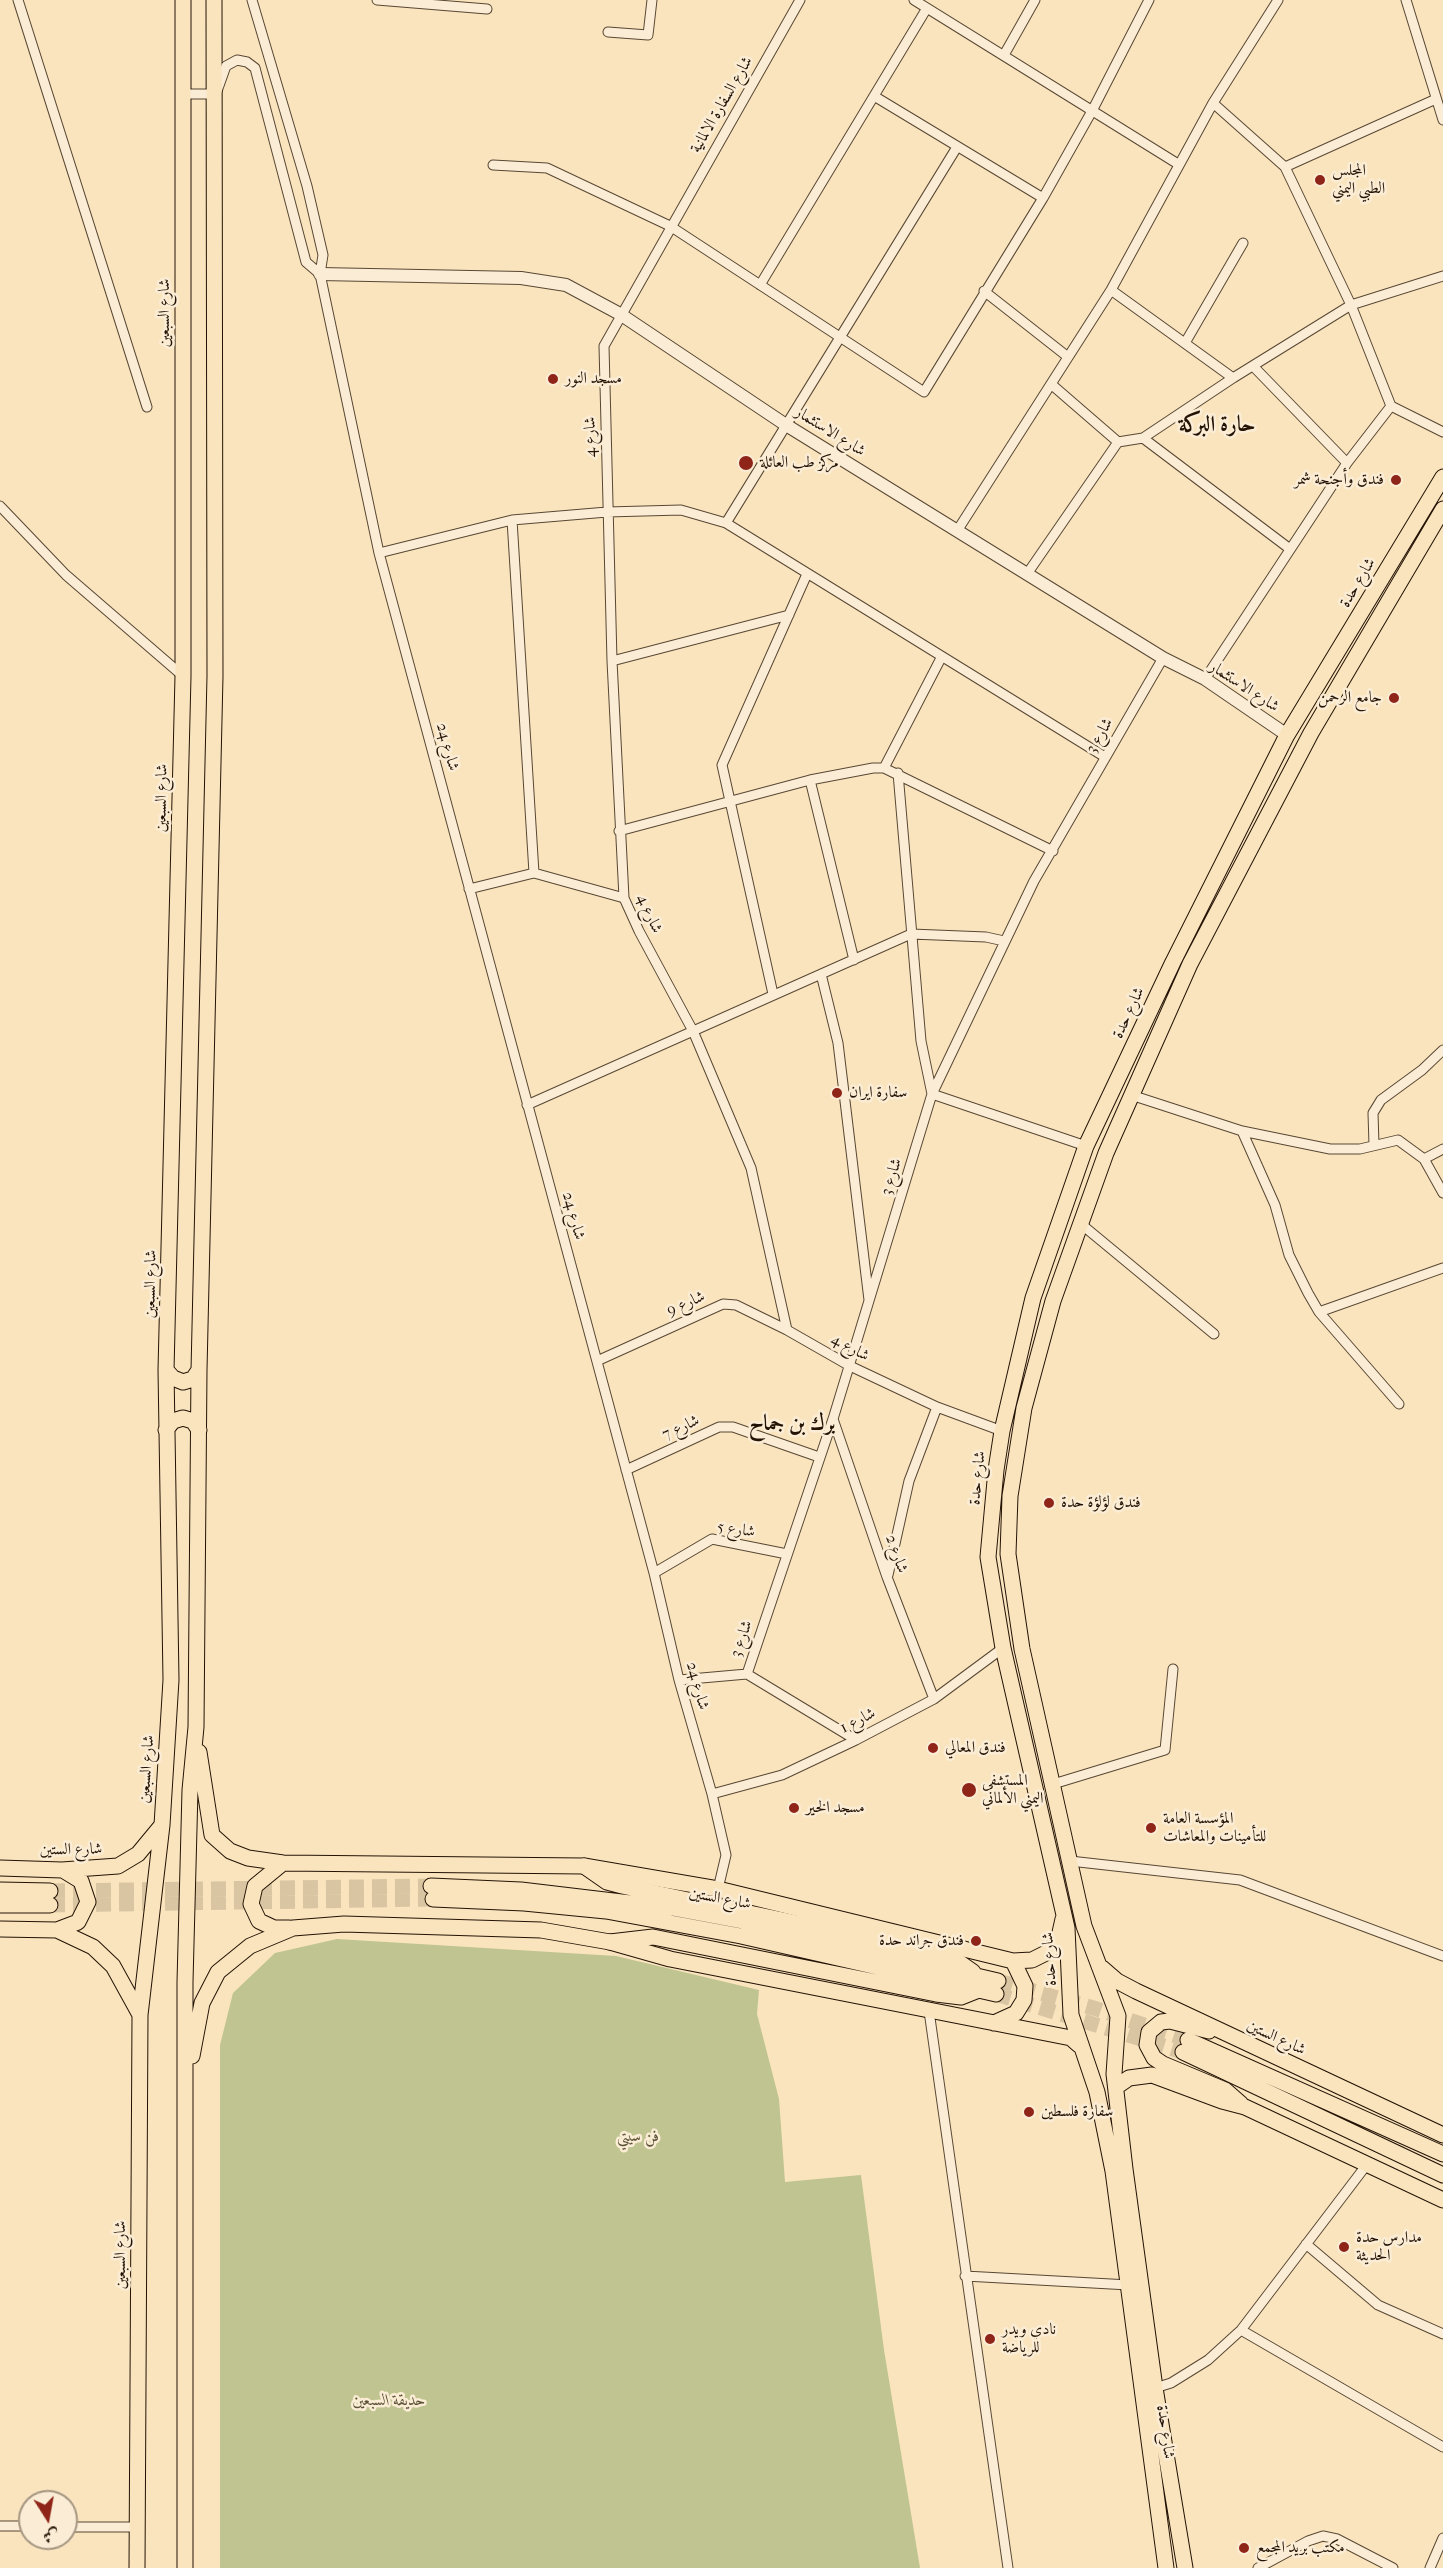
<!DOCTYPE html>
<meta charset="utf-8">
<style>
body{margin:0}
#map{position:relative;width:1443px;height:2568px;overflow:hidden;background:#f9e4be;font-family:"IM FELL French Canon",Amiri,serif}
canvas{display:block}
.north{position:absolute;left:18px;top:2490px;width:60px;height:60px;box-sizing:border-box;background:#fbedd5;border:2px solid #a59682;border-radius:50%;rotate:169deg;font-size:16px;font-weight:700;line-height:24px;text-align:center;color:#241305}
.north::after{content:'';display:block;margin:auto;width:21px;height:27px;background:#8f2418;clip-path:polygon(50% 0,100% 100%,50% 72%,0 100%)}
</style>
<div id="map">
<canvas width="1443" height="2568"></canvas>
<div class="north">ش</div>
</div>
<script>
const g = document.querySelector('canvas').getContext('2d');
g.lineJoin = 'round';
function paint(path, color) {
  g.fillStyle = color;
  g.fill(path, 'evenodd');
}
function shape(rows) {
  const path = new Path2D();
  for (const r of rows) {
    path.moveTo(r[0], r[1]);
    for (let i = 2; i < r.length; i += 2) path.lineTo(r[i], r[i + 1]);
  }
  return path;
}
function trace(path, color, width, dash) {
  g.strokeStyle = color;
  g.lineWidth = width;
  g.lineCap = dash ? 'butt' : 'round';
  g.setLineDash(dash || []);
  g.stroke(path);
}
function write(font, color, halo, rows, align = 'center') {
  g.font = font + ' "IM FELL French Canon",Amiri,serif';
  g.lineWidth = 5;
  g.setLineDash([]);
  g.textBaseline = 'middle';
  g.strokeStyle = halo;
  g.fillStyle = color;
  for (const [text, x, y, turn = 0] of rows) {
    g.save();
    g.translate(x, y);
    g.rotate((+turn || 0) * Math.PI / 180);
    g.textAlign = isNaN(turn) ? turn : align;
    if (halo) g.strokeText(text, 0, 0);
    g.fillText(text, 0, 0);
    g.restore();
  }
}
paint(shape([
 [337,1939,616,1956,759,1990,757,2014,779,2099,785,2182,861,2175,884,2350,920,2568,220,2568,220,2045,233,1993,275,1953]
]), '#bfc490');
trace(shape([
 [50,1891,431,1886],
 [50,1905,433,1899],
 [998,1981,1097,2009,1188,2040],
 [996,1994,1183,2052]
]), '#d9c5a2', 15, [15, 8]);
const minor = shape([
 [18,0,147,407],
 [252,0,307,186,323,255,320,274,379,553,654,1573,679,1680,712,1794,726,1855,718,1889],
 [377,0,487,9],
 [800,0,604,346,612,661,624,898,639,931,693,1031,751,1168,787,1330,850,1366,937,1407,1002,1431],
 [914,0,1178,164],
 [1406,0,1443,120],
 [608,32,648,35,652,0],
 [1004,55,1035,0],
 [183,94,216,94,226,66,237,60,247,62,255,68,306,262,320,274],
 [874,96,1043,198],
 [1213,103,1285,167,1351,305,1391,406,1443,432],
 [493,165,547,168,670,226,924,392,1043,198,1092,111,1149,0],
 [1285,167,1436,99],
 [760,285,927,8],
 [1111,290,1233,378],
 [984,291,1068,357],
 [1185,343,1243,243],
 [1253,366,1347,463],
 [1051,384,1118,442],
 [1143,438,1290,549],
 [0,506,66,575,183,676],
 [512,520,534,873],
 [726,523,957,147],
 [957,531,1111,290,1213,103,1278,0],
 [379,553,512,520,607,512,681,510,726,523,1105,757],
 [1027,574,1118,442,1143,438,1233,378,1351,305,1443,276],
 [612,661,789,615],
 [1205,679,1347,463,1391,406],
 [884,768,941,658],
 [898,773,921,1041,932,1094,1086,1146],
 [810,780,854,960],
 [619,831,810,780,873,768,884,768,1053,851],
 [469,889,534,873,624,898],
 [821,974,838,1043,869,1300],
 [773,994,722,765,807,574],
 [1131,1095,1242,1131,1330,1149,1360,1149,1398,1140,1424,1159,1443,1193],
 [527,1105,911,934,986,937,1004,941],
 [1242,1131,1275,1205,1289,1255,1308,1293,1319,1312,1399,1404],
 [1374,1145,1373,1113,1381,1100,1422,1070,1443,1050],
 [1424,1159,1443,1149],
 [1081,1224,1214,1334],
 [1319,1312,1443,1268],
 [597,1361,723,1304,736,1305,787,1330],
 [833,1419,887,1577,934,1699],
 [626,1470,719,1427,733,1427,819,1457],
 [654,1573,712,1539,787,1554],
 [888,1575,909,1481,937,1407],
 [747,1674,833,1419,932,1094,1034,881,1163,658],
 [747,1674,856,1740],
 [679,1680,747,1674],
 [1050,1785,1165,1750,1173,1669],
 [712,1794,782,1775,856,1740,934,1699,1003,1648],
 [1070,1861,1240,1880,1443,1956],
 [929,2011,1008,2568],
 [1306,2244,1378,2305,1443,2334],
 [965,2276,1129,2285],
 [1241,2330,1443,2447],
 [1155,2388,1171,2383,1208,2360,1241,2330,1368,2163],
 [0,2526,30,2526],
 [66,2527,137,2527],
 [1258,2568,1308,2541,1323,2536,1337,2539,1393,2568],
 [1430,2568,1443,2538]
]);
const tertiary = shape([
 [320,274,521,278,566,285,620,314,786,425,1163,658,1205,679,1287,735]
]);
const primary = shape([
 [166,1370,173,1378,183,1382,193,1379,199,1370],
 [166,1430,173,1421,183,1418,193,1421,199,1430],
 [199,1752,212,1835,230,1851,248,1858,283,1863,584,1866,718,1889,1013,1961,1032,1960,1050,1951,1059,1937,1063,1919],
 [283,1863,255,1886,251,1904,259,1921,274,1928,289,1928],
 [0,1868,62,1870,118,1866,138,1854,162,1825],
 [0,1929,57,1930,93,1947,113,1966,140,2015],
 [57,1930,78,1922,88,1902,81,1881,63,1870],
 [1102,1968,1117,1981,1136,1991,1443,2135],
 [994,2023,1016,2013,1024,2000,1025,1986,1013,1961],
 [1209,2031,1170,2021,1161,2022,1149,2032,1147,2045,1154,2058,1163,2064,1225,2090,1241,2104],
 [192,2056,202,2003,218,1972,250,1946,293,1928,344,1924,541,1930,610,1942,670,1959,1071,2038,1079,2045],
 [1116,2087,1129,2078,1152,2075,1222,2101,1245,2107,1443,2200],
 [137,2568,140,2015,162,1825,171,1680,166,1370,183,676,183,0],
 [185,2568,185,1982,190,1790,196,1727,199,1370,215,676,214,0],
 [1166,2568,1113,2171,1097,2092,1071,2015,1067,1928,1003,1648,988,1557,996,1470,1002,1431,1033,1298,1086,1146,1173,962,1287,735,1443,477],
 [1185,2568,1155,2388,1125,2169,1114,2074,1118,2016,1084,1926,1022,1649,1008,1554,1010,1496,1024,1408,1053,1301,1106,1153,1190,964,1311,733,1443,509]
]);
const trunk = shape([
 [584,1866,607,1882,622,1886,929,1951,953,1958,973,1972],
 [431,1886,521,1890,672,1908,742,1921,998,1981],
 [0,1890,50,1891],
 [433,1899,524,1903,606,1911,741,1936,996,1994],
 [0,1905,50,1905],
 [610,1942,653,1937,936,1994,961,1997,981,1989],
 [1188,2040,1443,2154],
 [1183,2052,1443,2175]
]);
trace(minor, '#594733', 11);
trace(tertiary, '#594733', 14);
trace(primary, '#241305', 17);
trace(trunk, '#241305', 17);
trace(minor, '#fbedd5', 9);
trace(tertiary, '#fbedd5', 12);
trace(primary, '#f9e4be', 15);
trace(trunk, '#f9e4be', 15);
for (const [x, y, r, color] of [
 [1320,180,6,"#8f2418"],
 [553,379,6,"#8f2418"],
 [746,463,8,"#8f2418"],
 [1396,480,6,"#8f2418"],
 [1394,698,6,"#8f2418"],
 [837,1093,6,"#8f2418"],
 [1049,1503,6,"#8f2418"],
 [933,1748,6,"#8f2418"],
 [969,1790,8,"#8f2418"],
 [794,1808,6,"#8f2418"],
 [1151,1828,6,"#8f2418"],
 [976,1941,6,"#8f2418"],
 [1029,2112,6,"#8f2418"],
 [1344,2247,6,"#8f2418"],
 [990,2339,6,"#8f2418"],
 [1244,2548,6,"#8f2418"]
]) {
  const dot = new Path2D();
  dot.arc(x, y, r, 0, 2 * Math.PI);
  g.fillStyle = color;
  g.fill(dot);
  trace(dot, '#fbedd5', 2);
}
write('16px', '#241305', '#fbedd5', [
 ["شارع السفارة الالمانية",722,105,-60],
 ["شارع السبعين",165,313,-90],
 ["شارع الاستثمار",830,432,32],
 ["شارع 4",591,437,-91],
 ["شارع حدة",1358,583,-59],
 ["شارع الاستثمار",1244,687,33],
 ["شارع 3",1100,736,-60],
 ["شارع 24",447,747,75],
 ["شارع السبعين",162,798,-89],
 ["شارع 4",649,914,66],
 ["شارع حدة",1129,1013,-65],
 ["شارع 3",892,1177,-73],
 ["شارع 24",573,1216,75],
 ["شارع السبعين",151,1284,-89],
 ["شارع 9",686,1304,-24],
 ["شارع 4",850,1348,28],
 ["شارع 7",681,1428,-25],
 ["شارع حدة",978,1478,-84],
 ["شارع 5",736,1530,8],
 ["شارع 2",896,1554,71],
 ["شارع 3",742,1639,-71],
 ["شارع 24",697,1686,75],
 ["شارع 1",858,1721,-27],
 ["شارع السبعين",147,1769,-86],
 ["شارع الستين",71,1850,-1],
 ["شارع الستين",720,1899,11],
 ["شارع حدة",1050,1959,-94],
 ["شارع الستين",1276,2038,25],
 ["شارع السبعين",121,2255,-90],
 ["شارع حدة",1165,2432,82]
]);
write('16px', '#241305', '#fbedd5', [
 ["المجلس",1332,171],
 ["الطبي اليمني",1332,189],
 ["مسجد النور",565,379],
 ["مركز طب العائلة",760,463],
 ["فندق وأجنحة شمر",1384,480,"right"],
 ["جامع الرحمن",1382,698,"right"],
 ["سفارة ايران",849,1093],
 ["فندق لؤلؤة حدة",1061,1503],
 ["فندق المعالي",945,1748],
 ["المستشفى",982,1781],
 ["اليمني الألماني",982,1799],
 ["مسجد الخير",806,1808],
 ["المؤسسة العامة",1163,1819],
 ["للتأمينات والمعاشات",1163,1837],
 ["فندق جراند حدة",964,1941,"right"],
 ["سفارة فلسطين",1041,2112],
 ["مدارس حدة",1356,2238],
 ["الحديثة",1356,2256],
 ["نادي ويدر",1002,2330],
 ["للرياضة",1002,2348],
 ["مكتب بريد المجمع",1256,2548]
], 'left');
write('italic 16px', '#5a5136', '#fbedd5', [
 ["فن سيتي",638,2137],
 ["حديقة السبعين",389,2401]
]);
write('bold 22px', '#241305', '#fbedd5', [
 ["حارة البركة",1217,426],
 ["برك بن جماح",792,1425]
]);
</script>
